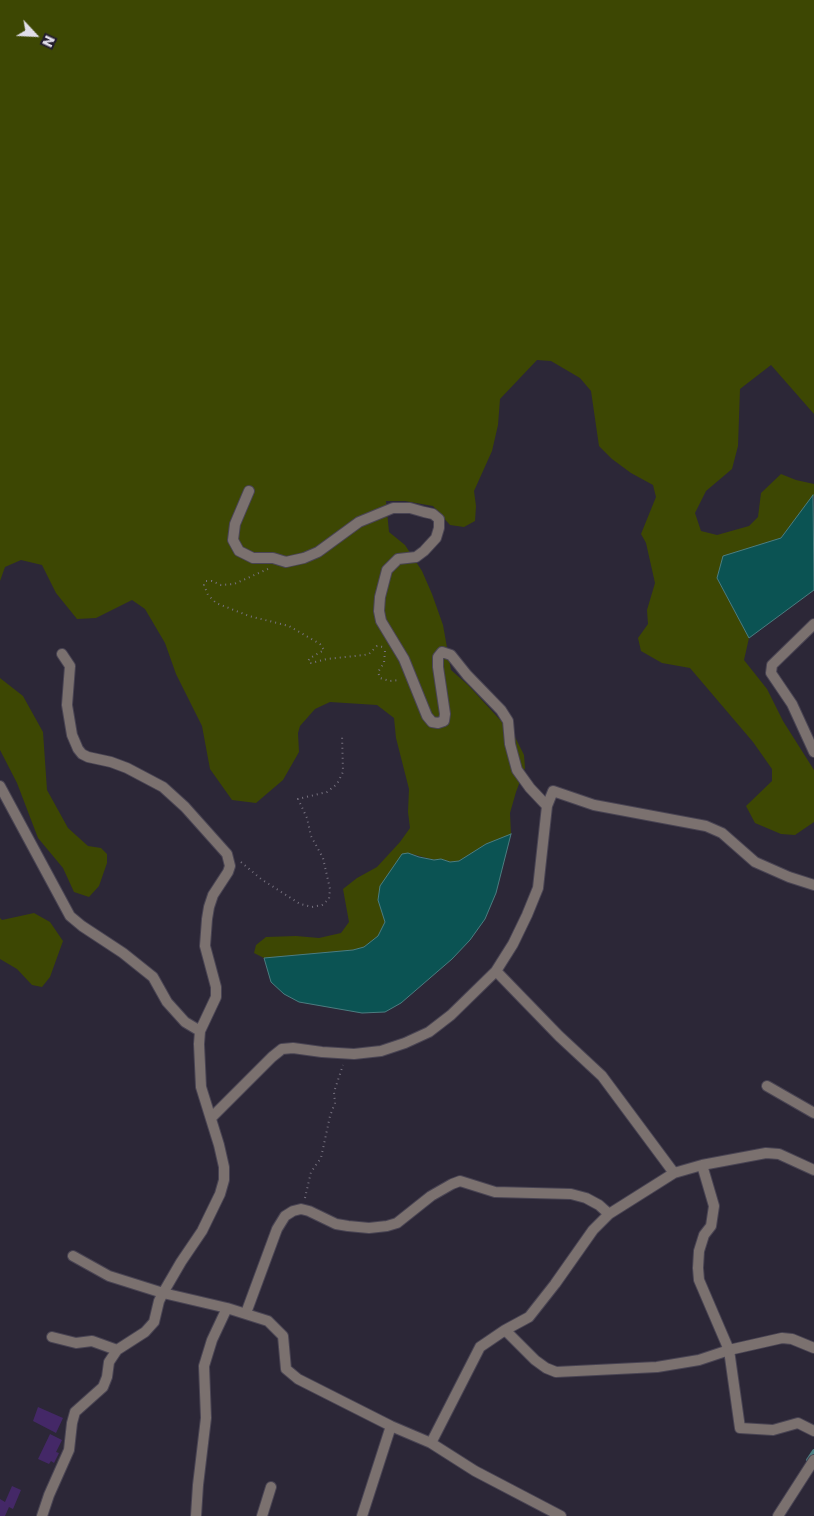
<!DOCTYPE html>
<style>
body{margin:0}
#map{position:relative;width:814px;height:1516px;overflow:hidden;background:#2c2737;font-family:Poppins,sans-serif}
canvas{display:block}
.north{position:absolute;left:10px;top:10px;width:50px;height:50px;-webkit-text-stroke:4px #231d2c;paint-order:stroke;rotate:115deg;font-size:14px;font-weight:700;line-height:20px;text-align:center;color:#e1dee9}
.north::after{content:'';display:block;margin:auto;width:18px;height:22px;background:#e1dee9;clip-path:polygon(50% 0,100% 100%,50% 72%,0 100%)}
</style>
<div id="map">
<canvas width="814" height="1516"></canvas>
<div class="north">N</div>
</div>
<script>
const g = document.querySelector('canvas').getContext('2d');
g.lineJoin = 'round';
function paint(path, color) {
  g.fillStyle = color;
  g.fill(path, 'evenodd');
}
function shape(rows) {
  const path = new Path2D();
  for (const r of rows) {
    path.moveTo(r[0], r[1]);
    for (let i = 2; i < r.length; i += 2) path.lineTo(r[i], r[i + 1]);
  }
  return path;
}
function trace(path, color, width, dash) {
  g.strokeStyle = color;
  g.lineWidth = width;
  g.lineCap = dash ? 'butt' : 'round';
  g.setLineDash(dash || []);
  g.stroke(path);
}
paint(shape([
 [0,0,814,0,814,414,771,365,740,389,738,446,732,469,706,491,695,513,701,531,717,535,749,526,758,517,761,493,781,474,796,480,814,484,814,496,813,496,781,538,754,547,717,578,749,638,744,660,767,689,783,721,814,770,814,822,795,835,781,834,755,823,746,806,772,781,772,769,753,742,690,668,662,663,641,651,638,638,648,624,647,610,655,583,646,543,641,534,656,497,653,485,631,473,612,459,599,446,591,391,580,378,551,361,537,360,500,399,498,425,492,451,474,491,476,506,475,521,464,527,450,525,433,506,405,501,386,501,389,532,405,545,422,571,432,594,443,625,451,670,468,685,514,735,524,755,525,768,516,792,510,813,511,834,486,844,459,861,450,862,441,859,435,860,408,853,378,900,385,922,378,936,364,947,353,950,264,958,254,953,256,945,266,937,296,936,319,938,341,933,349,922,343,889,357,878,377,867,400,842,410,828,408,812,409,789,396,738,394,718,377,705,330,702,315,709,300,726,298,733,299,752,283,780,256,803,232,800,210,769,202,726,176,674,165,643,145,609,132,600,96,618,77,619,56,593,42,565,21,560,5,567,0,581],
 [0,678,23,696,43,732,47,790,68,828,88,846,101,848,107,854,107,863,99,886,89,897,74,892,63,868,38,838,17,783,0,750],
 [34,913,50,922,63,941,50,977,42,987,32,985,17,969,0,959,0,918,2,920]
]), '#3d4703');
const water = shape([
 [813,495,814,590,749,638,717,578,723,556,781,538,813,495],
 [511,834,496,893,485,919,470,940,452,959,401,1003,385,1012,362,1013,299,1002,284,994,271,982,264,958,353,950,364,947,378,936,385,922,378,900,380,886,402,854,408,853,419,857,434,860,441,859,450,862,459,861,486,844,511,834]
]);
paint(water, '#0b5353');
trace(water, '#4b7d80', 1);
trace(shape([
 [808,1460,814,1451]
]), '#4b7d80', 4);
paint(shape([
 [38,1407,63,1418,56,1433,33,1421],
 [50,1434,62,1440,56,1452,59,1453,54,1463,51,1461,49,1464,38,1459],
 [12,1486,21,1490,13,1509,9,1507,5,1516,0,1516,0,1499,5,1502]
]), '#442867');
const street = shape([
 [249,491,235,524,233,540,239,551,253,558,273,558,286,562,304,558,318,552,359,522,393,508,410,508,424,512,433,514,439,519,439,528,436,538,424,551,416,557,398,559,387,570,380,597,379,611,381,621,404,659,427,716,432,722,438,723,444,721,445,714,438,667,438,657,442,652,451,655,467,675,501,710,508,721,510,744,517,770,530,788,547,806],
 [814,624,772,665,771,673,792,704,814,752],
 [62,654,70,666,67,705,72,735,78,749,82,754,88,757,111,762,127,768,163,787,185,807,227,854,230,866,228,872,213,895,209,907,207,919,205,946,216,987,216,997,200,1031,199,1044,201,1087,219,1145,224,1167,224,1180,220,1194,202,1231,181,1262,163,1293,109,1276,73,1256],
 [0,786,70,916,82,926,123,953,153,977,167,1002,185,1022,200,1031],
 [496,971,559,1036,602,1076,674,1173],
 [767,1086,814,1113],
 [211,1118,272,1057,282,1049,293,1048,322,1052,354,1054,381,1051,405,1043,429,1032,451,1015,496,971,513,944,527,915,538,888,547,806,553,791,594,805,706,826,722,833,755,862,789,877,814,885],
 [702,1165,714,1206,711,1226,704,1235,699,1251,698,1268,699,1280,729,1350,740,1428,773,1430,798,1423,814,1431],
 [246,1313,277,1229,285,1216,293,1211,301,1209,309,1211,336,1224,348,1226,369,1228,387,1226,397,1223,431,1196,452,1184,460,1181,495,1192,571,1194,586,1198,599,1205,609,1214],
 [505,1330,535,1360,546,1368,556,1372,657,1367,699,1360,729,1350,782,1338,792,1339,814,1348],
 [52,1337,76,1343,92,1341,117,1350],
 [431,1443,475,1471,561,1516],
 [42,1516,49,1495,69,1450,72,1423,75,1412,103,1387,107,1377,109,1362,117,1350,145,1332,154,1322,159,1301,163,1293,227,1308,268,1321,283,1336,286,1369,298,1379,391,1426,431,1443,480,1347,505,1330,529,1317,555,1284,593,1230,609,1214,674,1173,702,1165,766,1153,779,1154,814,1170],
 [196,1516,198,1485,206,1418,204,1366,212,1340,227,1308],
 [262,1516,271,1487],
 [362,1516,391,1426],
 [778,1516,814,1460]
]);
trace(street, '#494453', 12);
trace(shape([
 [268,569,234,584,221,585,212,581,206,581,204,585,208,595,216,603,249,616,289,626,320,644,324,650,310,658,308,661,311,663,327,659,364,655,369,654,377,646,383,647],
 [385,651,384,663,378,672,380,678,390,681,400,680],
 [241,862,261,879,300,904,312,907,322,905,329,899,330,889,323,858,311,836,307,818,298,799,327,792,337,784,343,772,342,734],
 [305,1198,311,1172,321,1158,330,1116,335,1103,334,1092,343,1065]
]), '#75707e', 2, [1, 4]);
trace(street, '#7b716f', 10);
</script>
